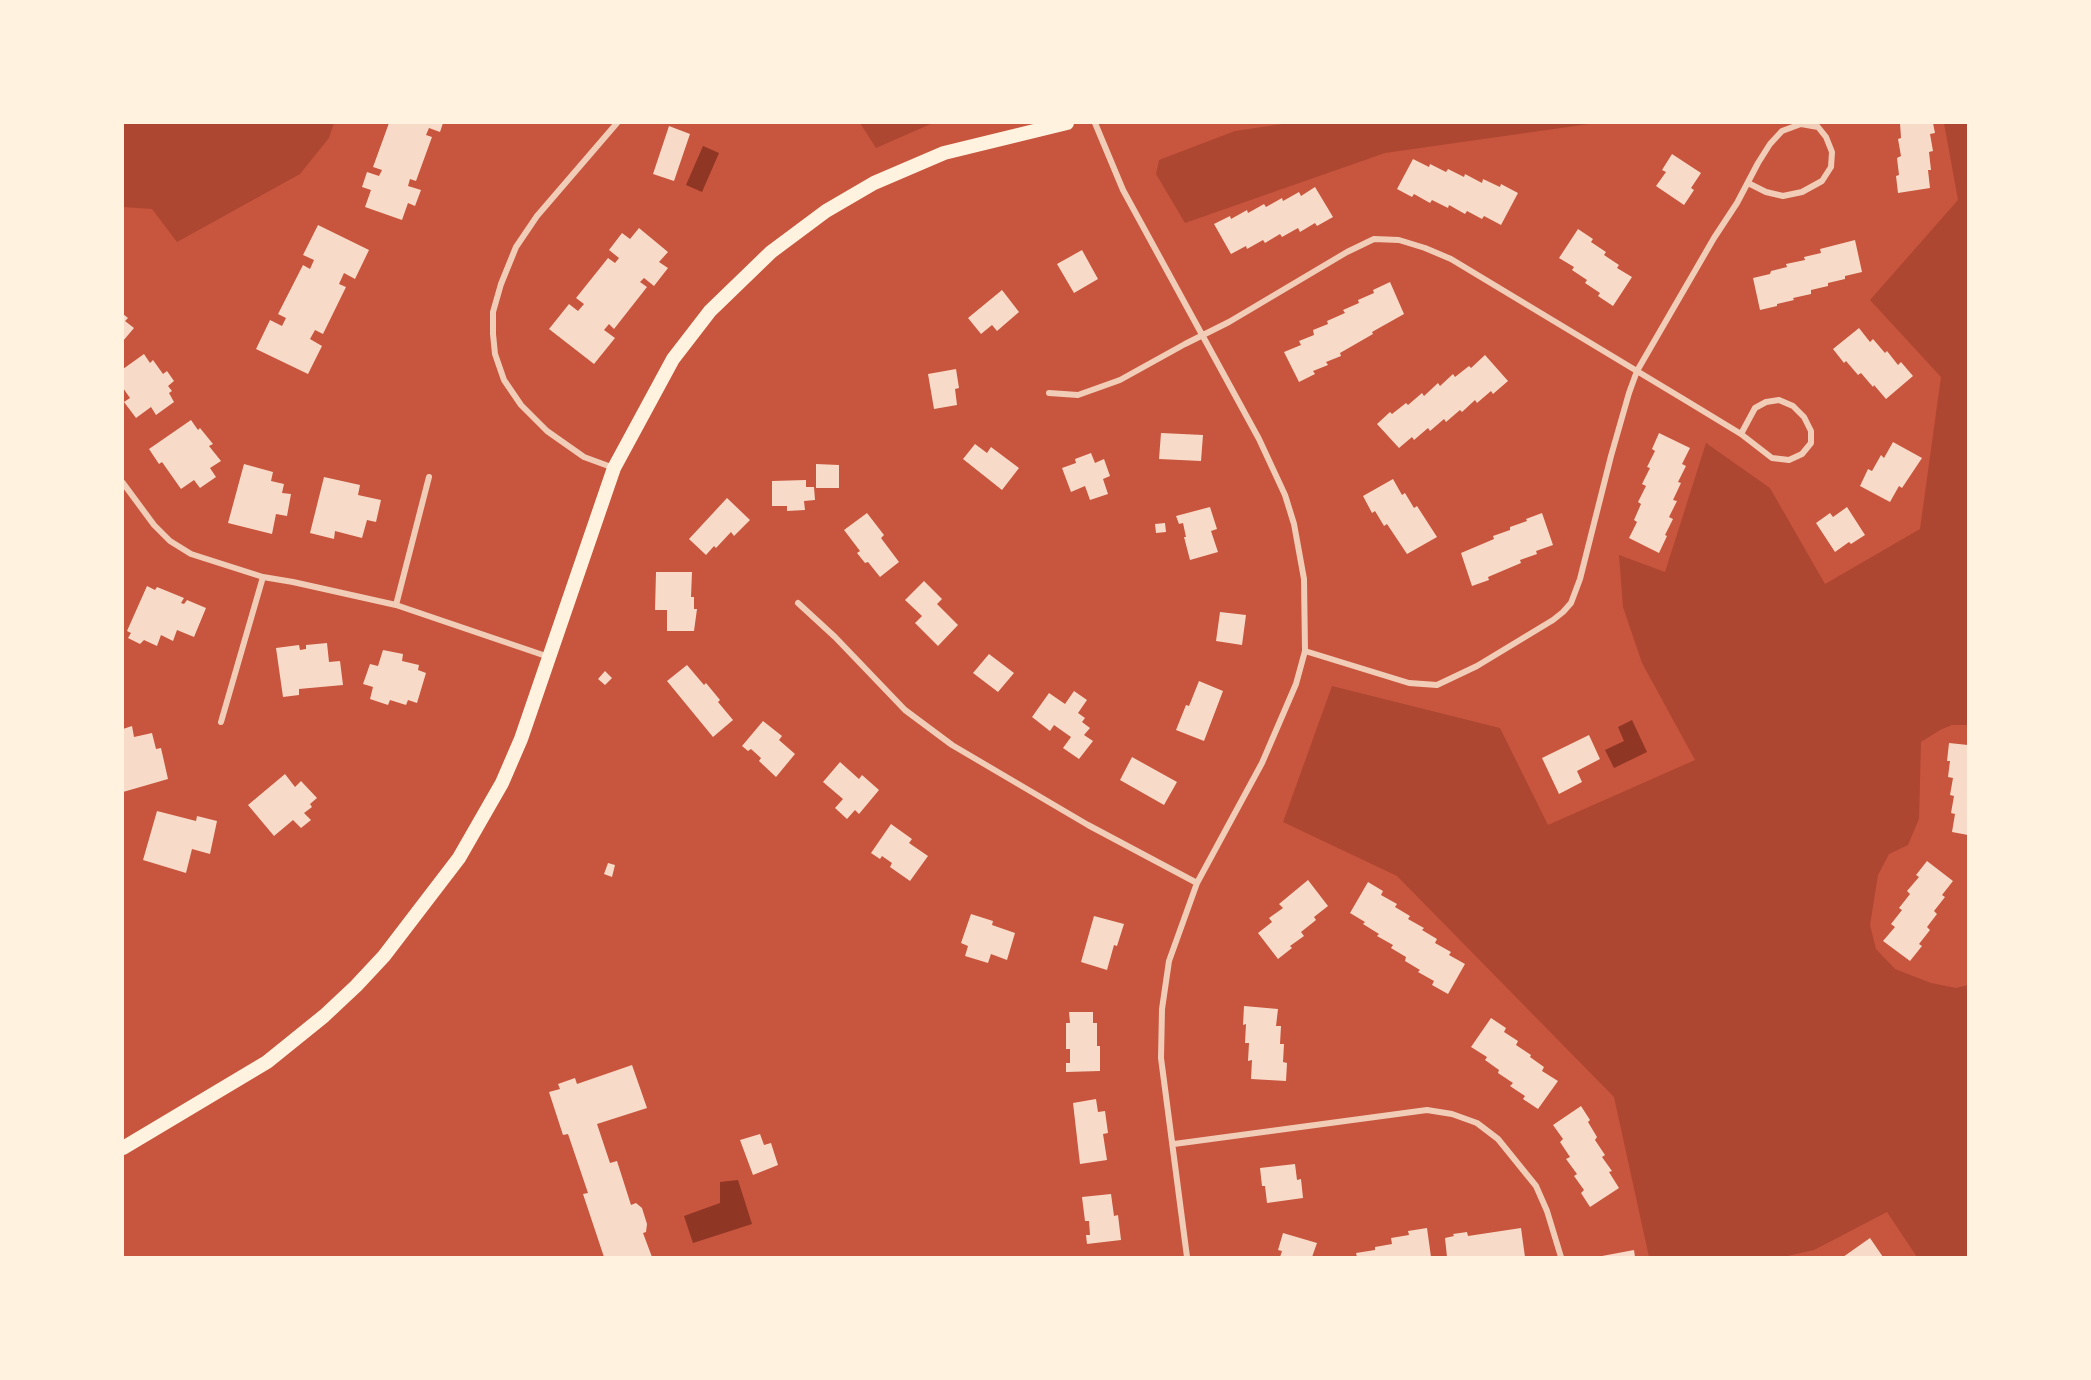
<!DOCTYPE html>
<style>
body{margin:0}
#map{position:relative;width:2091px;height:1380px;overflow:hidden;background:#c8553d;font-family:"Exo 2",sans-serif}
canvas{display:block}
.frame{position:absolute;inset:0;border:124px solid #fff3e0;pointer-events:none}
</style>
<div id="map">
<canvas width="2091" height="1380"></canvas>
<div class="frame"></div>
</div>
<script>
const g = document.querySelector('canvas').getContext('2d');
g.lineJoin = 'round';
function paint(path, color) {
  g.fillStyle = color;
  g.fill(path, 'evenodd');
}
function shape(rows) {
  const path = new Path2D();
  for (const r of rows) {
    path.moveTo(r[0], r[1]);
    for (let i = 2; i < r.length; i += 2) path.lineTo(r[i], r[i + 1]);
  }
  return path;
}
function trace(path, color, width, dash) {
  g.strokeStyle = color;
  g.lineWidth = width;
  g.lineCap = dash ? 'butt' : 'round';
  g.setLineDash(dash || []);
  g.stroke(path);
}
paint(shape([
 [123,123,334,123,329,138,300,174,177,242,152,209,123,207],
 [860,123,933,123,876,148],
 [1289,123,1596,123,1385,153,1185,223,1156,174,1159,160,1235,131],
 [1944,123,1968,123,1968,725,1952,725,1940,730,1921,742,1919,819,1908,845,1889,854,1878,875,1870,925,1876,949,1895,969,1931,983,1956,988,1968,985,1968,1257,1917,1257,1887,1212,1814,1250,1783,1257,1649,1257,1614,1097,1397,876,1283,822,1332,686,1500,728,1548,825,1695,760,1642,663,1623,607,1619,555,1665,572,1706,443,1770,488,1825,584,1920,529,1941,377,1870,300,1958,200]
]), '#ae4732');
paint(shape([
 [703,146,719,153,702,192,686,185],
 [1632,720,1647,752,1614,768,1605,750,1624,741,1618,727],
 [738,1180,752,1224,693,1243,684,1216,720,1203,720,1182]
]), '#8f3625');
paint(shape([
 [389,123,443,123,440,132,429,128,426,135,432,137,416,181,410,179,408,186,421,190,415,206,408,203,402,220,365,207,371,190,362,187,367,172,379,176,382,170,373,167],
 [1900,123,1933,123,1935,133,1930,134,1933,151,1929,152,1931,170,1928,170,1930,188,1898,193,1896,176,1899,175,1897,158,1901,156,1898,139,1901,138],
 [669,126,690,134,674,181,653,174],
 [1672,154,1701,173,1691,188,1694,190,1684,205,1656,186,1666,172,1662,170],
 [1413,159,1429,167,1430,164,1446,172,1448,169,1464,177,1465,174,1482,183,1483,179,1500,187,1501,184,1518,193,1501,225,1484,216,1482,219,1467,211,1465,214,1449,205,1448,208,1432,200,1430,203,1414,194,1412,197,1397,189],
 [1315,187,1333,217,1317,226,1315,223,1300,232,1298,228,1282,237,1280,234,1265,243,1263,240,1247,249,1246,246,1231,254,1214,224,1230,216,1231,219,1247,210,1248,213,1264,204,1266,207,1282,198,1283,201,1299,192,1301,196],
 [318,225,369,250,355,279,344,273,339,284,346,287,323,334,315,330,310,339,322,346,308,374,256,349,270,320,282,326,286,318,278,314,303,265,310,269,314,260,303,255],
 [639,228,668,252,659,262,668,268,654,286,644,278,640,282,647,287,614,329,609,324,604,330,615,338,594,364,549,329,569,304,578,311,584,304,576,298,608,258,615,263,619,258,609,250,622,233,630,239],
 [1578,229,1593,239,1591,242,1606,252,1604,255,1619,265,1617,268,1632,277,1613,306,1598,296,1600,293,1585,283,1587,280,1572,270,1574,267,1559,258],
 [1855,240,1862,272,1845,276,1845,279,1828,283,1828,286,1811,290,1811,294,1793,298,1794,300,1777,304,1777,306,1760,310,1753,278,1770,274,1771,271,1787,267,1786,264,1805,260,1804,257,1821,253,1820,249],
 [1082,250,1098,279,1074,293,1057,264],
 [1390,282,1404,314,1372,332,1373,334,1340,353,1341,356,1326,362,1328,365,1313,371,1315,374,1299,382,1284,352,1301,345,1299,341,1314,335,1313,330,1328,324,1327,321,1345,313,1343,310,1359,303,1358,300,1374,293,1373,290],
 [1002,290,1019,312,997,331,992,325,981,334,968,318],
 [123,314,128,318,125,321,134,328,123,341],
 [1859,328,1870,342,1873,339,1885,353,1887,351,1898,365,1901,362,1913,376,1886,399,1874,385,1873,387,1861,373,1858,375,1846,361,1844,363,1833,349],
 [144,354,150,363,153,360,163,374,167,371,174,381,168,386,172,391,169,393,174,402,156,415,151,407,136,418,124,402,130,398,123,388,123,369],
 [1485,355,1508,381,1493,394,1491,391,1477,403,1475,400,1462,412,1460,410,1446,422,1444,419,1430,431,1428,428,1414,440,1412,437,1399,448,1377,424,1390,412,1392,414,1406,403,1408,405,1422,393,1424,396,1438,383,1440,386,1453,374,1455,377,1469,366,1471,368],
 [956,369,959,388,955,389,957,405,934,409,928,374],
 [191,420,198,430,200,428,213,444,209,446,221,461,210,468,216,477,200,488,194,480,181,489,162,462,159,464,149,449],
 [1161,433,1203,435,1201,461,1159,459],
 [1659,433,1690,448,1682,464,1686,466,1678,482,1681,483,1673,500,1677,501,1669,517,1673,519,1665,535,1667,536,1659,553,1629,538,1637,522,1634,520,1641,504,1638,502,1646,486,1642,484,1650,468,1647,467,1655,451,1652,449],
 [1893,442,1922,458,1902,488,1899,486,1890,502,1860,486,1868,469,1872,471,1881,455,1884,458],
 [975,444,987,453,991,447,1019,468,1002,490,963,459],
 [1091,453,1095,463,1104,459,1110,476,1103,479,1108,494,1090,500,1085,486,1071,492,1062,468,1076,463,1075,459],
 [244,464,273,472,271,481,284,484,282,493,291,494,287,516,276,514,272,534,228,523],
 [816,464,839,465,839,488,816,488],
 [324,477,360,485,358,495,381,500,376,522,367,520,362,538,335,531,334,539,310,533],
 [1393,479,1402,495,1405,493,1414,508,1417,506,1437,537,1407,554,1387,524,1384,526,1375,511,1372,513,1363,496],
 [806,480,806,487,814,487,815,500,804,501,805,510,787,511,787,506,772,506,772,481],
 [727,498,750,520,734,536,731,532,716,548,714,546,706,555,689,539],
 [1210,507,1217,529,1211,531,1218,552,1190,560,1184,537,1186,537,1183,523,1179,524,1176,516],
 [1847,507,1865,535,1851,544,1849,542,1835,552,1816,523,1830,513,1833,517],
 [867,513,884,535,881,538,899,562,880,577,868,562,865,563,857,553,860,551,844,530],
 [1542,513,1553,545,1536,551,1537,554,1520,560,1521,563,1488,577,1489,580,1472,586,1461,553,1494,539,1493,536,1510,530,1510,527,1527,521,1526,519],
 [1165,523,1166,532,1156,533,1155,524],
 [656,572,692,572,691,597,694,597,694,609,697,609,694,631,667,631,667,610,655,610],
 [924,581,942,599,937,604,958,625,938,646,915,623,922,616,905,600],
 [147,586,155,590,157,587,184,598,181,603,184,604,187,600,206,608,194,637,177,630,173,641,161,635,157,646,144,640,140,644,128,638,131,633,127,631],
 [1220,612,1246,615,1242,645,1216,641],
 [327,643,329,662,340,661,343,685,299,689,299,695,283,697,276,648,299,645,300,650,306,649,306,645],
 [383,650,403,654,402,661,419,665,418,670,426,673,417,703,408,700,406,705,390,700,388,705,370,699,373,687,363,684,370,664,378,666],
 [989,654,1014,673,998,692,973,673],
 [687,665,704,685,706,683,720,700,718,702,733,720,713,737,667,681],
 [605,671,612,678,605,685,598,679],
 [1199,681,1223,691,1204,741,1176,730,1186,705,1189,706],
 [1074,691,1087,700,1078,713,1085,718,1082,722,1090,728,1084,735,1093,741,1079,759,1063,748,1071,737,1054,725,1050,731,1032,717,1049,693,1065,704],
 [763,721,782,736,779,740,795,754,776,777,759,761,761,758,751,749,748,751,742,746],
 [132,726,134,737,152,733,156,749,161,748,168,779,123,792,123,729],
 [1589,735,1600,759,1577,771,1582,782,1559,794,1542,758],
 [1949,743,1968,745,1968,835,1952,832,1955,814,1951,813,1954,796,1950,795,1953,778,1948,777,1950,761,1947,761],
 [1132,757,1177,782,1164,805,1120,780],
 [840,762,859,779,862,775,879,790,859,814,855,810,847,819,835,808,843,799,823,782],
 [285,774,295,787,301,781,317,798,310,804,312,807,304,813,311,820,301,828,293,820,274,836,248,805],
 [157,811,196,821,197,816,217,821,210,854,192,849,186,873,143,860],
 [891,824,912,839,909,843,928,856,910,881,890,867,892,863,882,856,880,859,871,853],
 [1927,861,1953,881,1942,895,1945,897,1934,911,1937,914,1927,927,1930,930,1919,944,1922,946,1910,961,1883,941,1895,927,1891,924,1902,910,1899,908,1910,894,1907,891,1919,877,1916,875],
 [608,863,615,865,612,877,604,874],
 [1308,880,1328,906,1314,917,1316,920,1301,932,1304,936,1290,946,1292,948,1278,959,1258,933,1272,922,1269,918,1283,908,1279,904],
 [1368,882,1383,891,1381,895,1397,904,1395,907,1410,916,1408,919,1424,928,1422,930,1437,939,1435,943,1451,952,1449,955,1465,964,1448,994,1432,985,1434,981,1418,972,1420,970,1405,961,1406,957,1391,948,1393,945,1377,936,1379,934,1363,924,1365,922,1350,913],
 [971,914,993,921,992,925,1015,933,1007,960,991,954,988,963,965,956,968,946,961,943],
 [1094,916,1124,924,1117,946,1114,945,1107,970,1081,962],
 [1244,1006,1278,1009,1276,1026,1281,1026,1280,1044,1284,1044,1283,1062,1287,1063,1286,1081,1251,1079,1252,1060,1248,1061,1249,1043,1245,1043,1246,1024,1243,1025],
 [1069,1012,1093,1012,1093,1023,1097,1023,1097,1046,1100,1046,1100,1071,1066,1072,1066,1063,1070,1063,1070,1049,1066,1049,1066,1023,1070,1023],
 [1491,1018,1506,1028,1504,1032,1518,1041,1516,1045,1531,1055,1530,1057,1544,1067,1542,1071,1558,1081,1538,1109,1523,1099,1525,1096,1510,1086,1513,1083,1498,1073,1499,1070,1485,1060,1487,1057,1471,1047],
 [632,1065,647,1108,597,1124,610,1163,617,1161,631,1205,636,1203,642,1208,647,1224,646,1232,643,1233,652,1257,604,1257,583,1194,588,1193,568,1134,563,1135,549,1092,560,1089,558,1084,575,1078,577,1084],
 [1096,1099,1098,1112,1105,1111,1108,1133,1103,1134,1107,1160,1080,1164,1073,1103],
 [1581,1106,1590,1120,1588,1122,1597,1137,1595,1140,1605,1155,1602,1157,1612,1171,1609,1172,1619,1188,1590,1207,1581,1193,1584,1190,1574,1176,1577,1174,1566,1159,1570,1157,1560,1142,1563,1139,1553,1125],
 [760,1134,764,1145,771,1143,778,1165,753,1175,740,1140],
 [1295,1164,1297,1180,1301,1179,1303,1198,1267,1203,1265,1186,1262,1186,1260,1168],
 [1111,1194,1114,1216,1118,1215,1121,1240,1087,1244,1086,1235,1090,1235,1089,1221,1085,1221,1082,1197],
 [1427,1228,1431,1257,1357,1257,1356,1253,1375,1250,1375,1247,1392,1244,1391,1238,1409,1235,1408,1231],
 [1521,1228,1525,1257,1447,1257,1445,1238,1454,1236,1453,1234,1467,1232,1468,1236],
 [1283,1233,1317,1243,1312,1257,1280,1257,1282,1251,1278,1250],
 [1870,1238,1883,1257,1843,1257],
 [1634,1250,1635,1257,1602,1257,1602,1256]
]), '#f7dbc8');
trace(shape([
 [1095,123,1123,190,1259,439,1285,495,1294,524,1304,579,1305,651,1296,684,1262,763,1197,883,1169,961,1162,1009,1161,1058,1187,1257],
 [1049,393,1078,395,1120,380,1185,344,1229,322,1347,252,1374,239,1399,240,1425,248,1451,259,1690,403,1741,434,1772,458,1789,460,1802,454,1811,443,1811,431,1804,417,1793,406,1779,400,1766,402,1755,408,1741,434],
 [614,468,584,457,547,431,521,405,504,380,495,354,493,334,493,312,501,284,516,247,537,216,617,123],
 [123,483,154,525,170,541,191,554,263,577,293,582,396,605,549,657],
 [798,603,835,637,905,710,952,745,1088,825,1197,883],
 [396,605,429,477],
 [1305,651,1409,683,1437,685,1477,666,1553,620,1563,612,1571,603,1580,579,1611,456,1629,393,1637,371,1714,238,1737,203,1758,163,1770,144,1782,131,1801,124,1818,127,1826,137,1832,152,1831,167,1822,181,1802,192,1783,196,1766,192,1748,183],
 [221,722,263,577],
 [1174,1144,1427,1110,1452,1114,1477,1123,1498,1139,1536,1186,1547,1211,1561,1257]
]), '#f1ccb7', 6);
trace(shape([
 [123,1148,267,1062,324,1016,356,986,384,956,459,858,502,783,521,739,614,468,673,359,710,311,771,252,826,211,874,183,944,153,1067,123]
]), '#fff3e0', 14);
</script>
